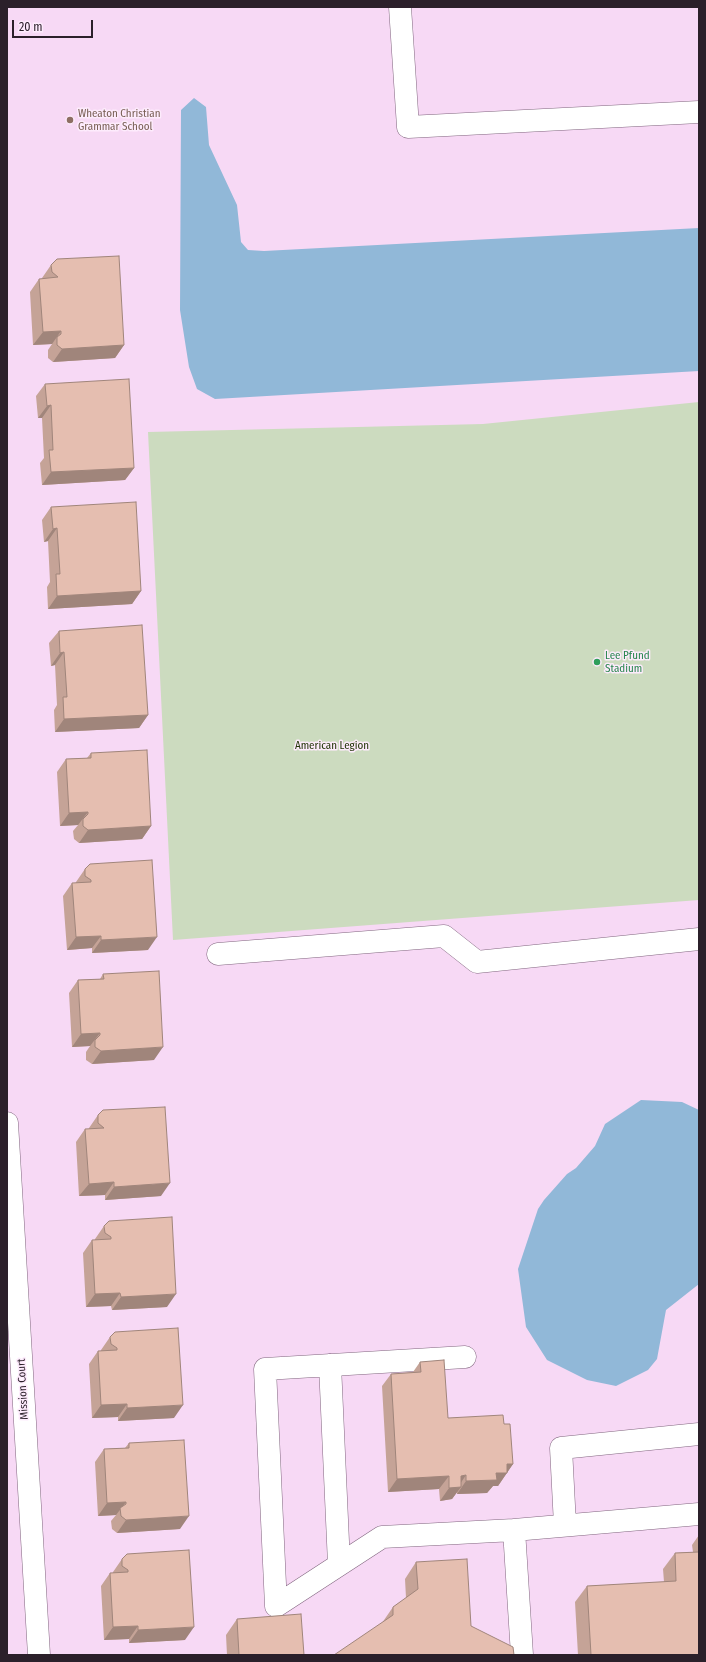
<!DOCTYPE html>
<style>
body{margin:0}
#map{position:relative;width:706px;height:1662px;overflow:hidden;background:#f7d9f5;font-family:"Fira Sans Condensed",sans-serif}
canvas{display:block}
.frame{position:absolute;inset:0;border:8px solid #2b202a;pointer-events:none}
.scale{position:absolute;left:12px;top:20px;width:81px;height:18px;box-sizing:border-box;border:2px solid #2b202a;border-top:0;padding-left:5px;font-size:12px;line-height:14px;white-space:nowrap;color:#2b202a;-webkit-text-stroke:3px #fdebfc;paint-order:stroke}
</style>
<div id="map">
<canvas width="706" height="1662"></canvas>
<div class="frame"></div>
<div class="scale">20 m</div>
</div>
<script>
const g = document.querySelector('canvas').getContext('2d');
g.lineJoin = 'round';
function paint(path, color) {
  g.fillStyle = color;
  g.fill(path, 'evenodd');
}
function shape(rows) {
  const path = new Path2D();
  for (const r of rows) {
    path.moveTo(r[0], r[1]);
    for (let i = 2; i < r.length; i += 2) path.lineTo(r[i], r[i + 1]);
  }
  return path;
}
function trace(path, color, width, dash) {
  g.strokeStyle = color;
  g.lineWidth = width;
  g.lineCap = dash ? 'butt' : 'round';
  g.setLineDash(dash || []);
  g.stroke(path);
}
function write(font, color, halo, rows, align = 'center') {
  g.font = font + ' "Fira Sans Condensed",sans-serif';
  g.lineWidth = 3;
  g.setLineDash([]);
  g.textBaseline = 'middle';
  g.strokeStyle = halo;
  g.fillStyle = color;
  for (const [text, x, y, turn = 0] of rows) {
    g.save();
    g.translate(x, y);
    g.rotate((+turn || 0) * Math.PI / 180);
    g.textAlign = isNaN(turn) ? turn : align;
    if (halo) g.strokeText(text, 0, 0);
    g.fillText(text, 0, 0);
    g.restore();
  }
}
paint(shape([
 [699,402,699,900,173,940,148,432,483,424]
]), '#ccdbbf');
paint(shape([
 [194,98,206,107,209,145,237,205,241,242,248,250,264,251,699,228,699,371,215,399,197,389,189,367,180,310,181,110],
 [641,1100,682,1102,699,1110,699,1284,666,1310,657,1359,648,1370,616,1386,587,1380,547,1360,526,1327,518,1269,538,1209,544,1200,567,1174,576,1168,595,1146,605,1124]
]), '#91b8d8');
const minor = shape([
 [400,7,408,127,699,112],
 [218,954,444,936,477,962,699,939],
 [7,1123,39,1655],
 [465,1357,265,1369,276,1606,382,1537,514,1530],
 [330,1365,339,1564],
 [565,1525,561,1448,699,1434],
 [522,1655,514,1530,699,1514]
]);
trace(minor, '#81667f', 23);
trace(minor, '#fff', 22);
paint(shape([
 [51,265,124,345,115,358,53,362,48,358,48,350,52,344,33,345,30,292,39,279,43,279,42,278],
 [45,384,134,468,125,480,42,485,40,463,44,458,42,418,38,418,36,396],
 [51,507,141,591,132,604,48,609,47,587,50,582,48,541,44,542,42,520],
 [59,631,148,715,139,728,55,732,54,710,57,705,55,665,51,666,49,643],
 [91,753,151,826,142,839,79,843,74,839,73,831,78,825,60,826,57,772,66,759,87,758],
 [85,869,148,950,92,953,92,948,67,950,63,896,72,883,76,883,76,882],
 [103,974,154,1060,92,1064,86,1060,86,1052,90,1046,72,1047,69,993,78,980,100,979],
 [98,1115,161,1196,105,1200,105,1195,79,1196,76,1142,85,1129,89,1129,89,1128],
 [104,1226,167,1307,112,1310,111,1306,86,1307,83,1253,92,1240,95,1240,95,1239],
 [110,1337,174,1418,118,1421,118,1417,92,1418,89,1364,98,1351,101,1351,101,1350],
 [420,1362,448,1418,504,1424,513,1464,498,1486,493,1486,487,1493,457,1494,457,1492,452,1499,440,1501,439,1489,388,1492,382,1386,391,1374,413,1372],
 [129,1443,180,1529,117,1533,112,1529,111,1521,116,1515,98,1516,95,1462,104,1449,125,1448],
 [699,1535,699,1655,578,1655,575,1602,587,1586,664,1582,663,1569,675,1553,693,1552,692,1545],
 [122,1559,185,1640,129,1643,129,1639,104,1640,101,1586,110,1573,113,1573,113,1572],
 [416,1562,471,1626,382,1623,393,1607,406,1598,405,1579],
 [237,1619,304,1655,227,1655,226,1635]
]), '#c5a397');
paint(shape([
 [61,331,52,344,33,345,43,332],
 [124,345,115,358,53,362,62,349],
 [51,405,42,418,38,418,47,406],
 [134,468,125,480,42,485,51,472],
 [57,528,48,541,44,542,53,529],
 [141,591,132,604,48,609,57,596],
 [64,652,55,665,51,666,60,653],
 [148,715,139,728,55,732,64,719],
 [88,812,78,825,60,826,69,813],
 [151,826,142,839,79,843,88,830],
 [101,936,92,948,67,950,76,937],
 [157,937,148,950,92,953,101,940],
 [100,1033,90,1046,72,1047,81,1034],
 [163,1047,154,1060,92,1064,101,1051],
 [114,1182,105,1195,79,1196,89,1184],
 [170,1183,161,1196,105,1200,114,1187],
 [120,1293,111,1306,86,1307,95,1294],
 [176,1294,167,1307,112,1310,121,1297],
 [127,1404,118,1417,92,1418,101,1405],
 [183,1405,174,1418,118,1421,127,1408],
 [507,1464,513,1464,498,1486,493,1486,487,1493,457,1494,466,1481,496,1473],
 [466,1475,458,1487,461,1487,452,1499,440,1501,449,1488,461,1476],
 [449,1476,439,1489,388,1492,397,1479],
 [126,1502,116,1515,98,1516,107,1503],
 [189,1516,180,1529,117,1533,126,1520],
 [138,1626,129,1639,104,1640,113,1627],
 [194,1627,185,1640,129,1643,138,1630]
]), '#a0857b');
const building = shape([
 [119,256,124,345,62,349,57,345,57,337,61,334,61,331,43,332,39,279,58,277,52,272,51,265,57,259,119,256],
 [129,379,134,468,51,472,49,450,53,450,51,405,47,406,45,384,129,379],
 [136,502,141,591,57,596,56,574,60,574,57,528,53,529,51,507,136,502],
 [142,625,148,715,64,719,63,697,67,697,64,652,60,653,59,631,142,625],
 [147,750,151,826,88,830,83,826,83,819,88,814,88,812,69,813,66,759,91,758,91,753,147,750],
 [152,860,157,937,101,940,101,936,76,937,72,883,91,882,91,880,85,876,85,869,90,864,152,860],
 [159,971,163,1047,101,1051,95,1047,95,1040,100,1035,100,1033,81,1034,78,980,104,979,103,974,159,971],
 [165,1107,170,1183,114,1187,114,1182,89,1184,85,1129,104,1128,98,1123,98,1115,103,1110,165,1107],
 [172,1217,176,1294,121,1297,120,1293,95,1294,92,1240,111,1239,111,1237,105,1233,104,1226,109,1221,172,1217],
 [178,1328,183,1405,127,1408,127,1404,101,1405,98,1351,117,1350,117,1348,111,1344,110,1337,115,1332,178,1328],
 [444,1360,448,1418,503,1415,504,1424,510,1424,513,1464,507,1464,507,1473,496,1473,497,1480,466,1481,466,1475,461,1476,461,1487,449,1488,449,1476,397,1479,391,1374,421,1372,420,1362,444,1360],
 [184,1440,189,1516,126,1520,121,1516,120,1508,126,1504,126,1502,107,1503,104,1449,129,1448,129,1443,184,1440],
 [189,1550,194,1627,138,1630,138,1626,113,1627,110,1573,128,1572,128,1570,122,1566,122,1559,127,1554,189,1550],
 [699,1552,699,1655,591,1655,587,1586,676,1581,675,1553,699,1552],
 [467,1559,471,1626,513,1647,514,1655,334,1655,393,1615,393,1607,418,1589,416,1562,467,1559],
 [301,1614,304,1655,239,1655,237,1619,301,1614]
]);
paint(building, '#e5beb0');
trace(building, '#a0857b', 1);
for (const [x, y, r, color] of [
 [70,120,4,"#8d6e63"],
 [597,662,4,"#2e9e5b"]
]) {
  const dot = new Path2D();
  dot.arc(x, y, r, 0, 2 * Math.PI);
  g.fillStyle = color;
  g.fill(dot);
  trace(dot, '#fdebfc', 1.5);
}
write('11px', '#785e54', '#fdebfc', [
 ["Wheaton Christian",78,114],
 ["Grammar School",78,127]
], 'left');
write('11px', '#27864d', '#fdebfc', [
 ["Lee Pfund",605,656],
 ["Stadium",605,669]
], 'left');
write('11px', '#213507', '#fdebfc', [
 ["American Legion",332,746]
]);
write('11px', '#2b202a', '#fdebfc', [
 ["Mission Court",23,1389,-93]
]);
</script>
